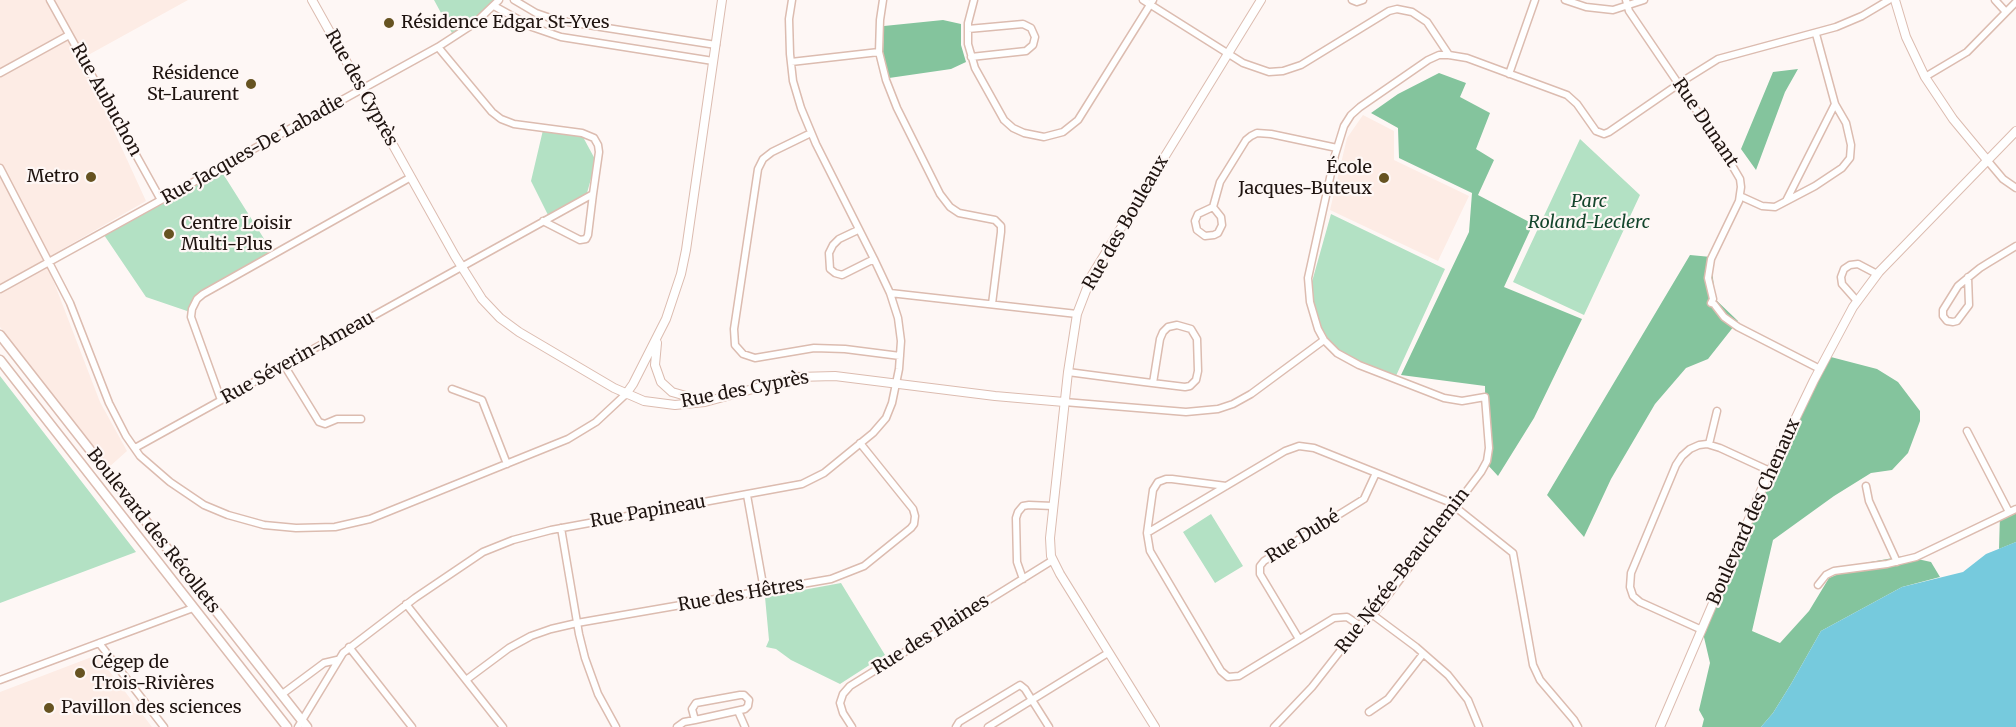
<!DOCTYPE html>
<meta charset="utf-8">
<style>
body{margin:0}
canvas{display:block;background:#fef7f5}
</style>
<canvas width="2016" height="727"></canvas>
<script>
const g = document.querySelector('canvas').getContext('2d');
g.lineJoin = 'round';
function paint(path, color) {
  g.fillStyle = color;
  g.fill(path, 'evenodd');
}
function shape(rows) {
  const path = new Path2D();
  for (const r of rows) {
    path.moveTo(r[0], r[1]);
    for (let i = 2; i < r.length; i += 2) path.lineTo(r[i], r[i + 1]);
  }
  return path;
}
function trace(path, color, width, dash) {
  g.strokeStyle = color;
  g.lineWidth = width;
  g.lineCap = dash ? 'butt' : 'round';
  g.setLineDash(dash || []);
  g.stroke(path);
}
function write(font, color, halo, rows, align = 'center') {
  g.font = font + ' Merriweather,serif';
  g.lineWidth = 4.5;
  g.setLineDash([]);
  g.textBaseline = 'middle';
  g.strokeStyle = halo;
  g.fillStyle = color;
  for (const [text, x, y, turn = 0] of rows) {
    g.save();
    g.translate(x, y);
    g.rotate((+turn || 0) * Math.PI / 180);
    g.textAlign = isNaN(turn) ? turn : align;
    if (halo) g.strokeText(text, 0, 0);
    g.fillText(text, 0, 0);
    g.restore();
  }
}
paint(shape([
 [0,0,188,0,81,59,146,201,45,259,100,402,127,451,108,468,0,327],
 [1363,115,1394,131,1394,160,1469,196,1438,261,1330,210,1347,138],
 [97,655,152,727,0,727,0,692]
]), '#fdece5');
paint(shape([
 [434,0,500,0,453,35],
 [543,130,583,137,596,161,585,200,549,217,531,181],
 [1580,139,1640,195,1584,315,1513,282],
 [220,169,273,253,202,292,190,312,146,297,102,232],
 [1331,214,1445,269,1395,378,1357,364,1320,339,1308,296],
 [0,376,136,552,0,603],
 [1211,514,1243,566,1215,583,1183,532],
 [841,583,885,655,840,684,791,660,776,649,766,647,769,640,765,597]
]), '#b3e1c4');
paint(shape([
 [943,20,961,24,961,45,966,62,951,69,889,78,883,52,884,26],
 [1798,69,1785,92,1756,170,1741,149,1773,72],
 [1439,73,1466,83,1460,97,1490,113,1476,149,1494,160,1478,195,1533,224,1504,287,1582,319,1534,418,1498,476,1486,463,1485,386,1401,375,1469,232,1472,193,1399,158,1398,128,1371,113,1398,94],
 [1690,255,1711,257,1715,299,1738,321,1708,359,1686,368,1655,404,1611,479,1584,537,1547,495],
 [1827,356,1877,369,1898,382,1920,411,1920,421,1908,453,1892,470,1871,473,1834,496,1773,540,1752,631,1780,643,1809,611,1829,578,1865,563,1904,556,1931,562,1940,577,1902,587,1821,631,1791,684,1773,713,1761,727,1702,727,1704,719,1699,710,1710,663,1703,633],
 [2016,507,2016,542,1999,549,2000,514]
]), '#84c49d');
paint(shape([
 [2016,542,2016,727,1761,727,1773,713,1791,684,1821,631,1902,587,1963,572,1986,554]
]), '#76cadd');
const minor = shape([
 [50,0,161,200],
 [514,0,536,13,556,20,716,45],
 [883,0,880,20,879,52,886,80,897,108,940,194,950,207,959,213,995,220,1001,226,1001,232,992,304],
 [974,0,968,23,968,44,975,68,1004,120,1013,128,1024,133,1044,137,1063,132,1078,120,1153,0],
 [1143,0,1243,63,1269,72,1283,71,1301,65,1389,11,1397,9,1412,12,1427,22,1449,55],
 [1352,0,1357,2,1363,0],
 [1565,0,1586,7,1613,10,1644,0],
 [1626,0,1629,11,1720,145,1740,179,1741,187,1739,201,1711,259,1708,278,1713,299,1711,303,1714,304,1724,317,1738,327,1820,369],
 [1995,0,2006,12],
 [494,6,532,27,561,37,713,61],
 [968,29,1023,24,1031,28,1035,37,1033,45,1026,51,971,57],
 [791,62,879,52],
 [0,73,69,35],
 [1509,74,1535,0],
 [1925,77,1967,52,2016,2],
 [811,133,772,152,763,159,758,169,734,329,735,345,743,354,755,358,814,348,845,349,900,356],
 [1987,160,2003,179,2016,188],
 [0,168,70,303,109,403,126,436,140,456,170,482,204,505,228,515,264,525,296,528,335,527,370,519,568,439,596,422,626,394],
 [1740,196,1762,206,1775,207,1815,186,1842,168,1850,158,1851,145,1846,123,1835,104,1816,34],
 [1786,201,1835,104],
 [1213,207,1220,182,1246,140,1251,136,1257,133,1271,134,1337,148],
 [1213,207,1221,217,1222,225,1218,233,1214,235,1205,236,1197,230,1195,221,1198,214,1213,207],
 [543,221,580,240,586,239,588,235,593,194],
 [858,230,839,239,833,245,829,253,830,269,835,273,842,275,874,259],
 [1968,277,1969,305,1957,321,1953,322,1947,321,1943,316,1943,310,1958,286,1964,281,1980,268,1988,263,2016,246],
 [0,289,438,47,475,23,499,0],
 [890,293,1077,314],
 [1857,301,1842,284,1841,277,1844,269,1850,265,1858,264,1877,274],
 [284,365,319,422,325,424,337,419,361,419],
 [1068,372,1144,382,1185,387,1190,386,1196,380,1198,371,1197,339,1191,329,1177,325,1168,327,1163,332,1160,339,1153,383],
 [452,389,482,400,507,464],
 [221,400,191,317,192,309,197,299,203,294,411,177],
 [1064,402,1186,412,1218,409,1233,404,1251,394,1324,340],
 [1967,431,2009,512],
 [1709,444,1717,411],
 [135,448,593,194,599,152,598,145,594,138,582,133,514,124,501,119,492,112,438,47],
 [1866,486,1869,501,1897,562],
 [747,495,764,590],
 [561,528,579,634,585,658,598,694,616,727],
 [1147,533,1153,490,1158,482,1166,479,1172,479,1226,486],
 [1023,579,1017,562,1016,518,1018,512,1023,506,1029,505,1053,506],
 [1818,585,1826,575,1834,571,1887,564,1916,557,2016,509],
 [406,604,503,727],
 [1373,615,1416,647,1448,675,1468,700,1479,727],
 [1359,625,1347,617,1334,618,1239,676,1228,677,1221,671,1150,551,1147,533,1285,451,1299,446,1314,448,1449,502,1513,553,1533,665,1540,680,1574,720,1578,727],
 [1702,630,1640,602,1633,596,1630,587,1631,573,1676,465,1682,456,1690,449,1699,445,1707,444,1720,448,1770,471],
 [1299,639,1260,574,1260,566,1264,561,1364,499,1376,473],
 [99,643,164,727],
 [349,647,412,727],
 [0,680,193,608],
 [466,680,509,648,531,636,551,629,577,623,831,579,864,566,911,528,914,524,915,516,913,509,860,443],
 [281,695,324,663,337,660],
 [740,695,744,695,749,700,748,706,745,709,695,720,692,709,696,703,740,695],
 [738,711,745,727],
 [1369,712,1388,699,1423,654],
 [298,727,343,653,415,598,483,552,513,540,551,530,802,484,824,473,873,433,886,418,892,403,899,369,901,341,898,318,890,293,874,259,816,144,801,108,793,81,790,54,789,19,792,0],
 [677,727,684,722,695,720],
 [852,727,843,713,840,703,843,694,850,686,1053,560],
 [956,727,959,722,1020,685,1025,689,1049,727],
 [988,727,1108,653],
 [1274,727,1312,687,1362,623,1373,615,1481,472,1487,461,1489,448,1485,397,1462,401,1444,398,1359,365,1337,353,1324,340,1318,329,1310,302,1308,278,1335,155,1344,126,1351,115,1360,107,1428,60,1439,55,1449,55,1467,58,1567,95,1577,104,1596,131,1604,134,1609,132,1686,79,1718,59,1836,27,1862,16,1889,0]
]);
const tertiary = shape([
 [312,0,455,256,482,299,500,318,519,332,614,388,644,401,675,405,705,402,797,377,835,376,995,396,1064,402],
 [1895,0,1906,37,1925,77,1953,119,1987,160],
 [657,343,655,365,661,382,672,392,700,400],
 [626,394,633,384,666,319,681,274,686,250,722,0],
 [1155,727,1060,574,1051,556,1050,538,1068,372,1077,314,1092,275,1261,0],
 [1660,727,1764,484,1814,380,1853,307,1879,272,2016,131]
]);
const secondary = shape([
 [0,335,307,727],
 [0,360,287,727]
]);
trace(minor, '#dcbcb0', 9);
trace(tertiary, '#dcbcb0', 10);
trace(secondary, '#dcbcb0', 11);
trace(minor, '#fff', 6);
trace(tertiary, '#fff', 8);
trace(secondary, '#fff', 8);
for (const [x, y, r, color] of [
 [389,23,6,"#665321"],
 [251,84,6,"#665321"],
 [91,177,6,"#665321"],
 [1384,178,6,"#665321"],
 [169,234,6,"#665321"],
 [80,673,6,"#665321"],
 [49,708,6,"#665321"]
]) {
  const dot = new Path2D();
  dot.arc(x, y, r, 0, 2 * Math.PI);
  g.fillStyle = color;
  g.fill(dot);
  trace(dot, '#fef7f5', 2);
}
write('18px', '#1f1410', '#fef7f5', [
 ["Résidence Edgar St-Yves",401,23],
 ["Résidence",239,74,"right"],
 ["St-Laurent",239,95,"right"],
 ["École",1372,168,"right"],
 ["Jacques-Buteux",1372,189,"right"],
 ["Metro",79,177,"right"],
 ["Centre Loisir",181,224],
 ["Multi-Plus",181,245],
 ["Cégep de",92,663],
 ["Trois-Rivières",92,684],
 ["Pavillon des sciences",61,708]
], 'left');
write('18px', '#1f1410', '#fef7f5', [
 ["Rue des Cyprès",361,88,61],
 ["Rue Aubuchon",106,100,61],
 ["Rue Dunant",1705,123,56],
 ["Rue Jacques-De Labadie",253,150,-29],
 ["Rue des Bouleaux",1126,223,-60],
 ["Rue Séverin-Ameau",298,358,-29],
 ["Rue des Cyprès",745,390,-11],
 ["Rue Papineau",648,512,-10],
 ["Boulevard des Chenaux",1754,512,-66],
 ["Boulevard des Récollets",153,531,52],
 ["Rue Dubé",1303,537,-32],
 ["Rue Nérée-Beauchemin",1403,571,-52],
 ["Rue des Hêtres",741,595,-10],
 ["Rue des Plaines",931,635,-32]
]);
write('italic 18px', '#14452c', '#fef7f5', [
 ["Parc",1589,202],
 ["Roland-Leclerc",1589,223]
]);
</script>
